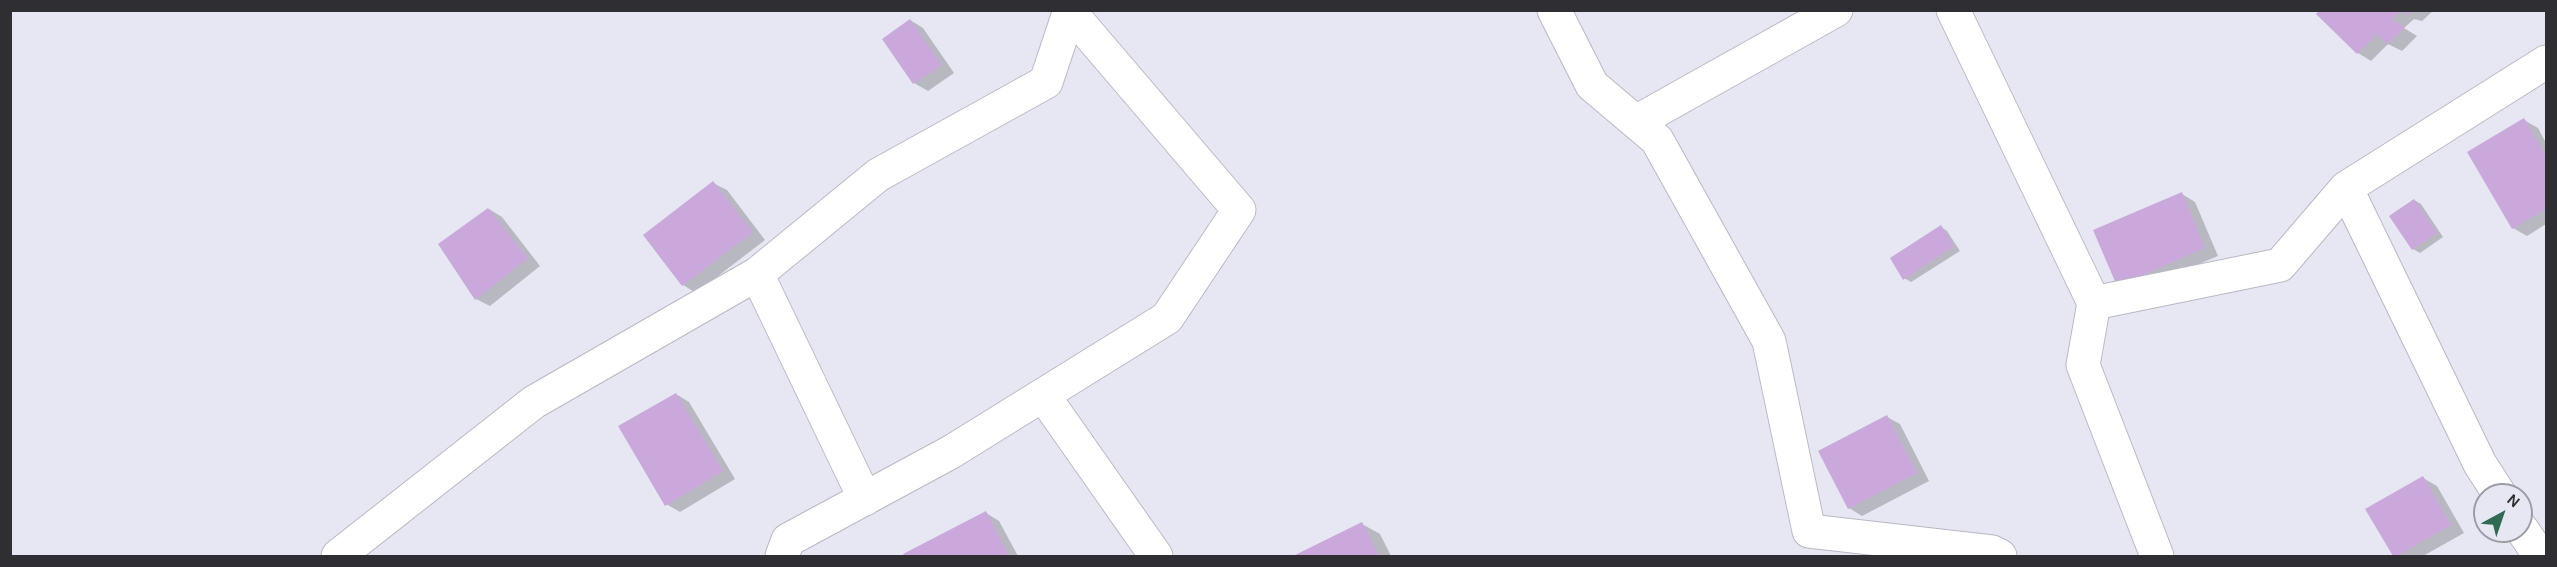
<!DOCTYPE html>
<style>
body{margin:0}
#map{position:relative;width:2557px;height:567px;overflow:hidden;background:#e6e7f2;font-family:Karla,sans-serif}
canvas{display:block}
.frame{position:absolute;inset:0;border:12px solid #2f2f33;pointer-events:none}
.north{position:absolute;left:2473px;top:483px;width:60px;height:60px;box-sizing:border-box;background:#e6e7f2;border:2px solid #9d9da6;border-radius:50%;rotate:40deg;font-size:16px;font-weight:700;line-height:24px;text-align:center;color:#2f2f33}
.north::after{content:'';display:block;margin:auto;width:21px;height:27px;background:#306a53;clip-path:polygon(50% 0,100% 100%,50% 72%,0 100%)}
</style>
<div id="map">
<canvas width="2557" height="567"></canvas>
<div class="frame"></div>
<div class="north">N</div>
</div>
<script>
const g = document.querySelector('canvas').getContext('2d');
g.lineJoin = 'round';
function paint(path, color) {
  g.fillStyle = color;
  g.fill(path, 'evenodd');
}
function shape(rows) {
  const path = new Path2D();
  for (const r of rows) {
    path.moveTo(r[0], r[1]);
    for (let i = 2; i < r.length; i += 2) path.lineTo(r[i], r[i + 1]);
  }
  return path;
}
function trace(path, color, width, dash) {
  g.strokeStyle = color;
  g.lineWidth = width;
  g.lineCap = dash ? 'butt' : 'round';
  g.setLineDash(dash || []);
  g.stroke(path);
}
paint(shape([
 [2322,10,2434,10,2422,21,2414,19,2404,28,2417,36,2402,51,2388,44,2371,61,2358,53],
 [910,20,923,28,954,73,928,91,914,83,884,39],
 [2524,120,2538,128,2546,143,2546,224,2527,236,2513,228],
 [713,183,727,190,765,240,696,293,683,285],
 [2182,194,2195,202,2218,256,2131,292,2118,284],
 [2414,200,2421,204,2443,237,2420,253,2413,249],
 [489,209,502,217,540,266,490,306,476,299],
 [1941,227,1947,231,1960,251,1911,282,1904,278],
 [676,394,689,402,735,479,680,512,666,504],
 [1887,417,1900,424,1929,481,1862,516,1849,508],
 [2423,478,2437,486,2464,533,2423,556,2394,556,2367,510],
 [986,513,999,521,1018,556,906,556,905,555],
 [1362,524,1380,534,1391,556,1296,556]
]), '#0003');
paint(shape([
 [2320,10,2413,10,2408,15,2400,12,2391,20,2405,27,2387,45,2377,34,2357,54,2316,14],
 [910,19,942,65,913,84,882,39],
 [2524,118,2546,156,2546,209,2512,229,2467,152],
 [713,181,753,232,682,286,643,235],
 [2182,192,2205,248,2117,286,2093,230],
 [2414,199,2437,233,2412,250,2389,216],
 [488,208,528,258,475,300,438,244],
 [1941,225,1954,246,1903,280,1890,258],
 [676,393,723,471,665,506,618,426],
 [1887,415,1917,473,1848,509,1818,451],
 [2423,476,2451,525,2397,556,2393,556,2365,509],
 [986,511,1009,556,905,556,903,554],
 [1362,522,1379,556,1293,556]
]), '#caa8dc');
const minor = shape([
 [1554,10,1592,85,1657,140,1769,341,1809,531,1992,552,2000,556],
 [1953,10,2094,303,2083,365,2157,556],
 [1636,122,1836,10],
 [2346,188,2480,464,2500,495],
 [757,274,865,499],
 [2094,303,2280,265,2346,188,2546,62],
 [1043,395,1156,556],
 [2521,528,2540,556],
 [338,556,534,402,757,274,878,175,1046,82,1070,10],
 [782,556,788,540,951,452,1167,318,1239,210,1070,12]
]);
trace(minor, '#b8b9c4', 35);
trace(minor, '#fff', 33);
</script>
